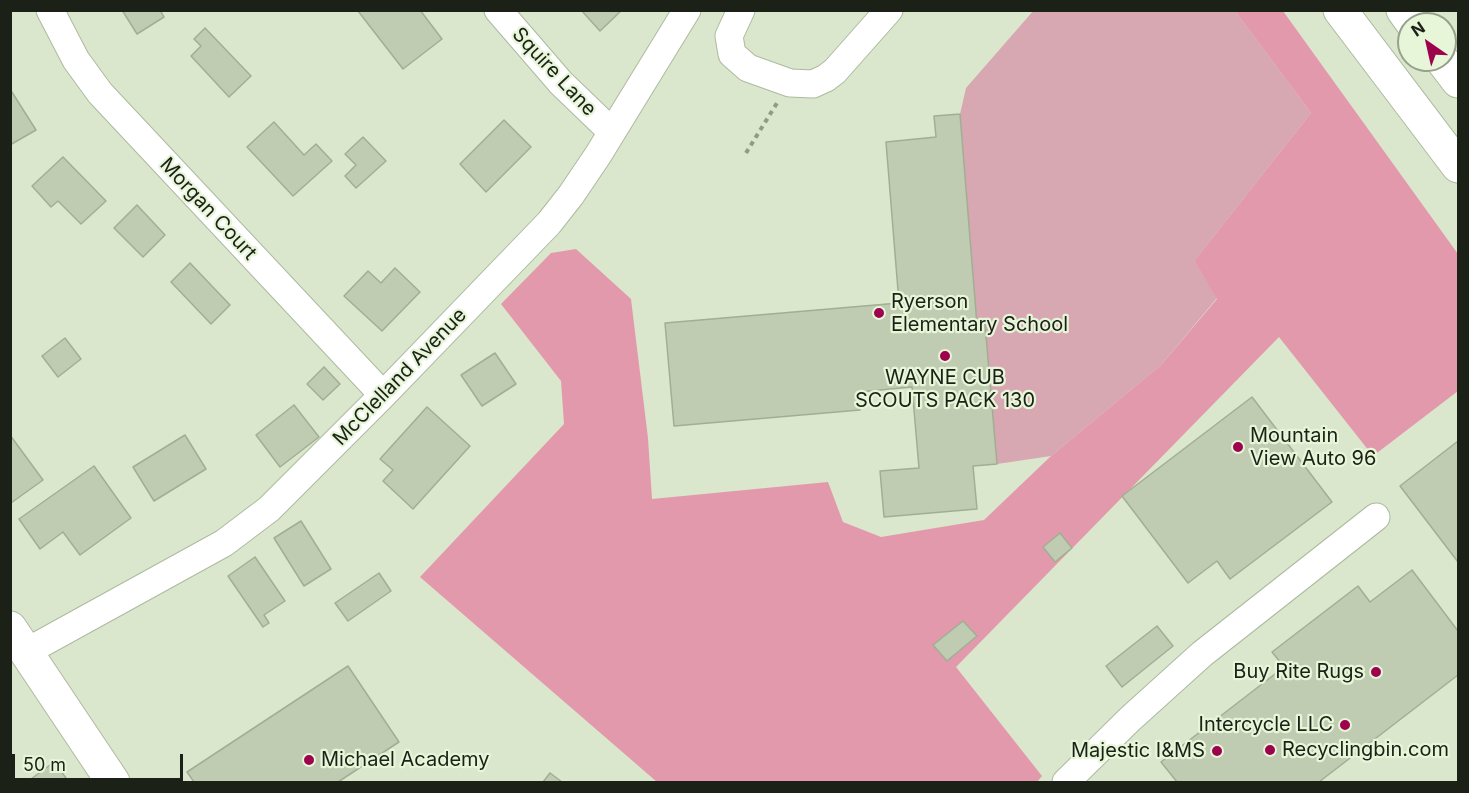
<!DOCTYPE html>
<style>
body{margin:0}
#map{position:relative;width:1469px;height:793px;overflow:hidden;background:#dae7cc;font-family:Inter,sans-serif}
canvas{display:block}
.frame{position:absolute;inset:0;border:12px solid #1c2117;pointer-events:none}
.north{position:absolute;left:1397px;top:12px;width:60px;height:60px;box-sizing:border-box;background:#e7f5d9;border:2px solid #96a08b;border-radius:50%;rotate:326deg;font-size:16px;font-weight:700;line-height:24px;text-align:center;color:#1c2117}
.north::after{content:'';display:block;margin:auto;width:21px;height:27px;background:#9d034d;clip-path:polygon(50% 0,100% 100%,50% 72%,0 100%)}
.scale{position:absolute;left:12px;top:754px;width:171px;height:27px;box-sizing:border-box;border:3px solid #1c2117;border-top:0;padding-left:8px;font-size:18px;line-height:21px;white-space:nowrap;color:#1c2117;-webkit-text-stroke:4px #e7f5d9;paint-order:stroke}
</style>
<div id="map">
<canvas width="1469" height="793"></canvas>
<div class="frame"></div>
<div class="north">N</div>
<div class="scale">50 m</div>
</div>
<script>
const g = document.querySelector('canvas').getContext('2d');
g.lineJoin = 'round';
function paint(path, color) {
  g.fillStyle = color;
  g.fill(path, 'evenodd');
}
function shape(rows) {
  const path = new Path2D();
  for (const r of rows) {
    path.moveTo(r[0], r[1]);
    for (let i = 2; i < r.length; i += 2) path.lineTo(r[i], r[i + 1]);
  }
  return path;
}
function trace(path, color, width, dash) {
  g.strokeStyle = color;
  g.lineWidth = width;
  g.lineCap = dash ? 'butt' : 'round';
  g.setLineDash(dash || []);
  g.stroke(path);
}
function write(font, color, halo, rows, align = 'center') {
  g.font = font + ' Inter,sans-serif';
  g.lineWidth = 4.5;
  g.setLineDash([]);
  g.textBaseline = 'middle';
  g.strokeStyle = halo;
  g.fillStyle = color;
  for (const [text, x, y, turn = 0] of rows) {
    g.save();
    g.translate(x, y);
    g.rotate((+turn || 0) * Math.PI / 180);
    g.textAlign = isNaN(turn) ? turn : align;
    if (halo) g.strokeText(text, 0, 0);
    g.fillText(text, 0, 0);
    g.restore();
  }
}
paint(shape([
 [1034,10,1235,11,1311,113,1194,261,1217,298,1161,365,1051,456,997,464,985,325,977,325,960,114,966,88]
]), '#d7a7b2');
paint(shape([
 [1235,11,1283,11,1458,254,1458,391,1373,456,1279,337,956,667,1042,776,1037,782,657,782,420,577,564,424,561,381,501,304,551,253,576,249,631,299,648,438,652,499,828,482,843,522,881,537,984,520,1051,456,1161,365,1217,299,1194,261,1311,113]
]), '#e399ac');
const building = shape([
 [122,10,160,10,164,17,137,34,122,10],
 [420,10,442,39,403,69,358,11,420,10],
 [581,10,622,10,600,31,581,10],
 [205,28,251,76,229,97,191,56,201,46,194,39,205,28],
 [10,89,36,130,10,145,10,89],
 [960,114,977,325,985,324,997,464,973,466,977,509,884,517,880,471,919,468,912,387,859,392,860,410,674,426,665,323,899,303,886,142,936,137,934,116,960,114],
 [504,120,531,147,486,192,460,164,504,120],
 [274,122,304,155,316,144,332,161,293,196,247,147,274,122],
 [363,137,386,161,356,188,345,176,356,165,345,154,363,137],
 [63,157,106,201,81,224,58,201,51,207,32,186,63,157],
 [137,205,165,235,143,257,114,228,137,205],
 [190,263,230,305,211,324,171,282,190,263],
 [395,268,420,292,382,331,344,296,368,271,381,283,395,268],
 [65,338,81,359,58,377,42,356,65,338],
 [495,353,516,384,482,406,461,375,495,353],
 [324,367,340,384,323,400,307,384,324,367],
 [1252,397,1332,502,1230,579,1217,561,1188,583,1122,496,1252,397],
 [294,405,319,437,280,467,256,435,294,405],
 [427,407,470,446,413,509,383,481,393,470,380,459,427,407],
 [10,435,43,480,11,503,10,502,10,435],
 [185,435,206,469,154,501,133,467,185,435],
 [1458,441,1458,562,1400,486,1458,441],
 [94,466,131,518,80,555,63,532,40,549,19,519,94,466],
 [301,521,331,569,304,586,274,538,301,521],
 [1060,533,1072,548,1055,562,1043,547,1060,533],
 [255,557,285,601,264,615,269,623,263,627,228,576,255,557],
 [1412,570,1458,631,1458,675,1319,782,1177,782,1161,762,1284,667,1272,652,1358,586,1370,602,1412,570],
 [379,573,391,591,348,621,335,603,379,573],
 [963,621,977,636,947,661,933,645,963,621],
 [1157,626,1173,646,1122,687,1106,666,1157,626],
 [348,666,399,742,338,782,194,782,187,772,348,666],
 [54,762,69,782,27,782,54,762],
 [550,773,562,782,543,782,550,773]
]);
paint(building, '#c0ccb1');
trace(building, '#a1ae94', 1.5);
const minor = shape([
 [50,10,76,60,100,93,383,395],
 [498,10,561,83,612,132],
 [741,10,729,36,732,54,748,68,790,83,813,84,826,78,835,71,889,10],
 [26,652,224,543,269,509,383,395,549,223,571,195,598,155,687,10],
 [1066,782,1130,719,1202,654,1376,517]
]);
const major = shape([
 [10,628,113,782]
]);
const highway = shape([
 [1340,10,1458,166],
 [1403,10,1413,24],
 [1442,60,1458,81]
]);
trace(minor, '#adba9f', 29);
trace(major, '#adba9f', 35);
trace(highway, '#adba9f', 35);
trace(shape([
 [746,153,777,103]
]), '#919a86', 4, [4.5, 4.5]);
trace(minor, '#fff', 27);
trace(major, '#fff', 33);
trace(highway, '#fff', 33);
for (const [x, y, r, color] of [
 [879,313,6,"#9d034d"],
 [945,356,6,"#9d034d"],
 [1238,447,6,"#9d034d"],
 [1376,672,6,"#9d034d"],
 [1345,725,6,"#9d034d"],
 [1270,750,6,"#9d034d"],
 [1217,751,6,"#9d034d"],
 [309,760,6,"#9d034d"]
]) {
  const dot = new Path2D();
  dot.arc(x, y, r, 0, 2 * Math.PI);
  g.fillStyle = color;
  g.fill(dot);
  trace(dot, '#e7f5d9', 2);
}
write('20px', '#1c2117', '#e7f5d9', [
 ["Squire Lane",554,72,47],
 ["Morgan Court",208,209,47],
 ["McClelland Avenue",400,377,-46]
]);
write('20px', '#1c2117', '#e7f5d9', [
 ["Ryerson",891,302],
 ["Elementary School",891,325],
 ["WAYNE CUB",945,378,"center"],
 ["SCOUTS PACK 130",945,401,"center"],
 ["Mountain",1250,436],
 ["View Auto 96",1250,459],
 ["Buy Rite Rugs",1364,672,"right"],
 ["Intercycle LLC",1333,725,"right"],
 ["Recyclingbin.com",1282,750],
 ["Majestic I&MS",1205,751,"right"],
 ["Michael Academy",321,760]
], 'left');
</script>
